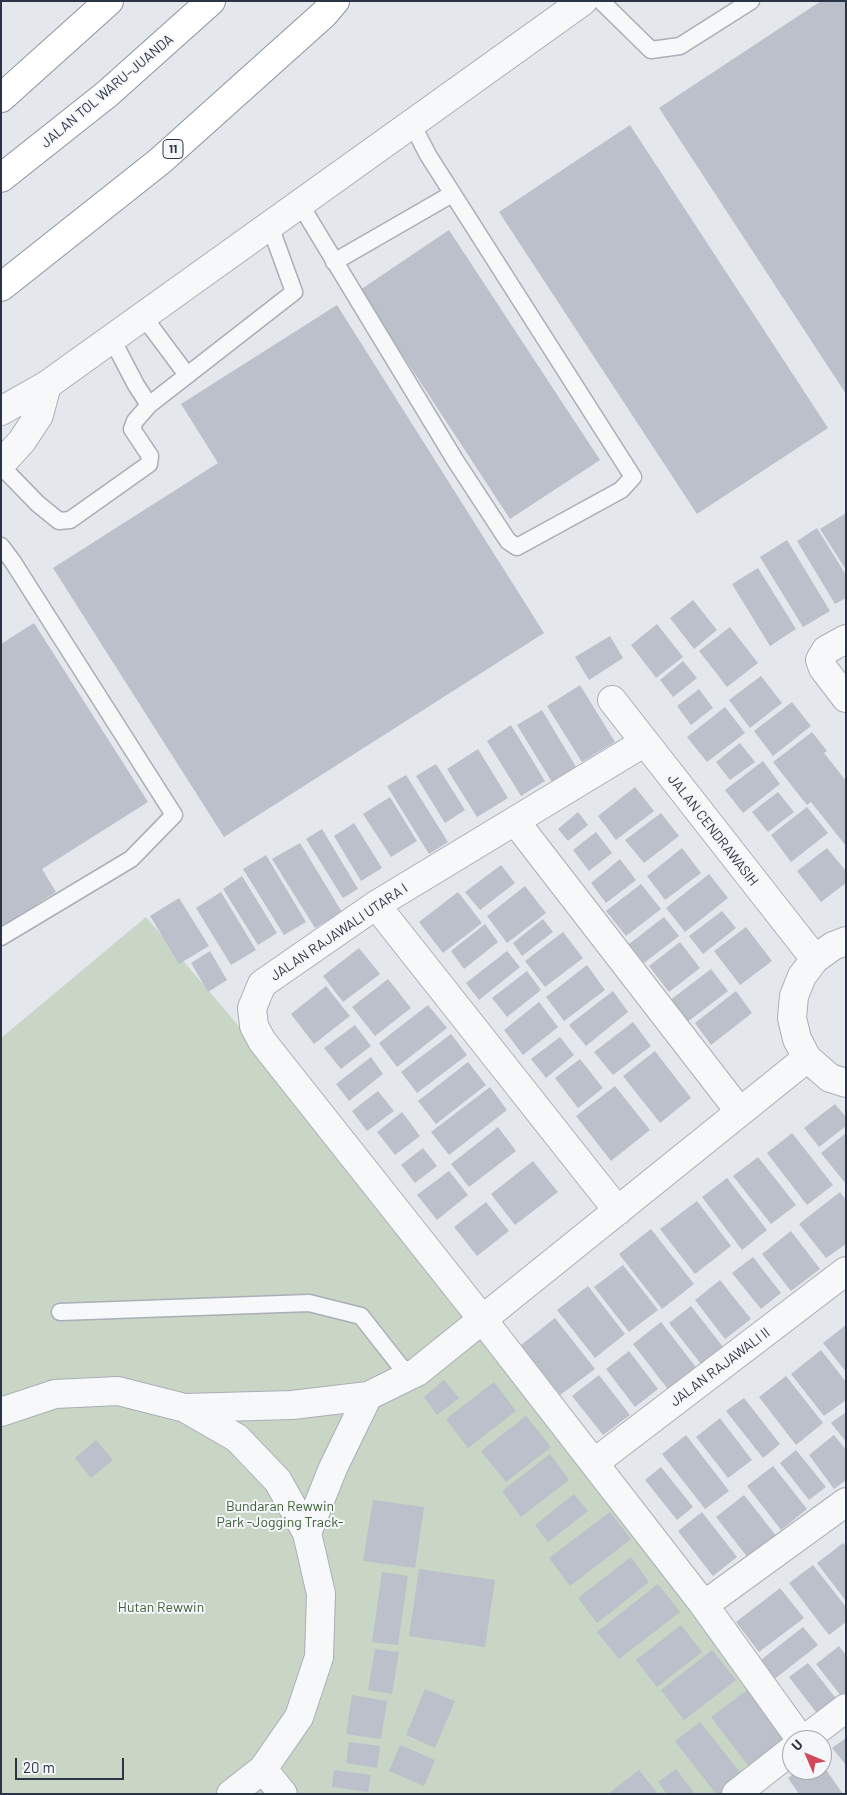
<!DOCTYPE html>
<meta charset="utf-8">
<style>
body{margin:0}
#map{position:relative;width:847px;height:1795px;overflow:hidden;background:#e4e7ec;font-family:Barlow,sans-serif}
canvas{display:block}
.frame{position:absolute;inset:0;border:2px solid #2b3445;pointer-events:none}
.north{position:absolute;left:782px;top:1730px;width:50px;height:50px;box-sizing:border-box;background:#f4f6f9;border:1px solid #a4a8b1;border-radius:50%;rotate:315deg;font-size:14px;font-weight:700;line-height:20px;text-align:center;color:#2b3445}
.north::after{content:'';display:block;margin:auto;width:18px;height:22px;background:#d1495b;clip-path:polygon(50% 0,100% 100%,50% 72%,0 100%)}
.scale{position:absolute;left:15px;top:1758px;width:109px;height:22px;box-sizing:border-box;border:2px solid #2b3445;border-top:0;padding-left:6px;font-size:15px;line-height:18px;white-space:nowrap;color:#2b3445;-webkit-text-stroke:4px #f4f6f9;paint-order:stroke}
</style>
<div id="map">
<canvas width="847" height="1795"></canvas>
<div class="frame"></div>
<div class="north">U</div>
<div class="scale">20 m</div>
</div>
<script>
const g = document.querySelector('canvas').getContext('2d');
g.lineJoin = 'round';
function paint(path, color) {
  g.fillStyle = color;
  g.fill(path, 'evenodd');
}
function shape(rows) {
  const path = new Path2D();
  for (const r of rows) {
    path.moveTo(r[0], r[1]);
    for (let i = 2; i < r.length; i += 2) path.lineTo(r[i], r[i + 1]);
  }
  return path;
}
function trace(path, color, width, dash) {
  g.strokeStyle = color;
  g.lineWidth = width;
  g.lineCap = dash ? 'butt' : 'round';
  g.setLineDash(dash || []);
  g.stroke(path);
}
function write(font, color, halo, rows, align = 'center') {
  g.font = font + ' Barlow,sans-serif';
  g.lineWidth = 4;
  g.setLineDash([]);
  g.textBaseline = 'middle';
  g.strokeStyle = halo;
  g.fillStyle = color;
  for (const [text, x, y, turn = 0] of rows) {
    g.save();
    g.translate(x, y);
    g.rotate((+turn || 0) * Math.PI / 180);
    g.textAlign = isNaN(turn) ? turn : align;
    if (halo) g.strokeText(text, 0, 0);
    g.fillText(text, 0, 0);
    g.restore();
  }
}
paint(shape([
 [146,917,394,1209,801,1740,736,1794,1,1794,1,1038]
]), '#c9d6c5');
paint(shape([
 [821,1,846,1,846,394,659,108],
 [630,125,828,428,697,514,499,212],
 [449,230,600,460,510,519,360,290],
 [337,305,544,633,224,837,53,568,218,463,181,404],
 [846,513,846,570,820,529],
 [817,528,846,575,846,598,835,604,797,541],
 [787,540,830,611,803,627,760,557],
 [758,568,796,629,770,646,732,584],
 [693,600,717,630,694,649,670,618],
 [34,623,148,802,42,869,56,892,1,927,1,644],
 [657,624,683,657,656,678,631,645],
 [730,627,758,663,727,687,699,651],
 [610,636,623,658,589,680,575,657],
 [683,661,697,678,673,697,660,680],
 [761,676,782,703,750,728,729,700],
 [580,685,615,742,582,762,547,706],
 [699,689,713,708,691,725,677,706],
 [792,702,811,726,773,756,754,731],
 [725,707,745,733,707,762,687,737],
 [542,710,576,767,552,782,517,725],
 [511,725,545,781,521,796,487,741],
 [812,732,827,751,824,753,846,781,846,846,811,802,807,805,773,762],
 [740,743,755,762,730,780,716,762],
 [478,749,508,798,477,817,447,769],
 [763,761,780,784,743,813,725,790],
 [436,764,465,810,445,823,416,776],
 [406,775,448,842,429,854,387,786],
 [635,787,654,811,616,840,598,816],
 [778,792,794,812,768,832,752,812],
 [390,797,417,841,391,857,363,814],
 [807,807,828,833,791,862,771,835],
 [578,812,588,825,568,841,558,829],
 [661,813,679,836,644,863,625,840],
 [354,823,382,868,361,881,334,836],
 [322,829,358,889,343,898,306,839],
 [596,832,612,853,589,871,573,850],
 [300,843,342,912,315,928,272,859],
 [682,848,701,873,665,900,647,876],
 [827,848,846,871,846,883,821,902,797,871],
 [266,855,306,922,284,935,243,869],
 [620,859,636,880,606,903,591,883],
 [501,865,515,883,480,910,465,892],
 [709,874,728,898,685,932,666,908],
 [242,876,277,933,258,945,223,889],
 [641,884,661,909,626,936,606,911],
 [525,886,546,913,507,943,487,916],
 [221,892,256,950,231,965,196,908],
 [458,892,482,923,443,953,419,922],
 [179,898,209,946,179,964,150,916],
 [722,911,736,928,703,954,689,936],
 [664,917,679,936,644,963,629,944],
 [543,919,553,932,522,956,513,943],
 [485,924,498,942,464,969,451,951],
 [746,927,772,961,740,985,714,951],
 [563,932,583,958,545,987,525,961],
 [680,942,700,968,669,992,649,966],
 [359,948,380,974,343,1002,323,976],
 [210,951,227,980,208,992,191,963],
 [507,951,520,967,479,1000,466,983],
 [587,965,605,990,564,1021,546,997],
 [711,969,728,991,686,1023,669,1001],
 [527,971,541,990,507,1017,492,998],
 [388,979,411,1008,375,1036,352,1007],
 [326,986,350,1016,314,1044,291,1014],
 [613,991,628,1012,586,1046,569,1025],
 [736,991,752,1013,711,1045,695,1023],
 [539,1002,558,1027,523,1055,504,1030],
 [428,1005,447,1028,397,1067,379,1043],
 [633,1022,651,1046,613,1075,594,1052],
 [355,1025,371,1046,341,1069,324,1048],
 [451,1034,467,1055,417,1093,401,1072],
 [560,1037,574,1055,546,1078,531,1059],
 [655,1051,691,1098,660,1123,623,1076],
 [371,1057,383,1074,349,1101,336,1084],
 [580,1059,603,1088,578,1108,555,1078],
 [468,1062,486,1085,436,1124,418,1101],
 [615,1086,650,1130,611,1161,576,1116],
 [490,1087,507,1110,449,1155,431,1132],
 [378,1091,394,1111,367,1131,352,1111],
 [835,1104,846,1117,846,1126,819,1147,804,1128],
 [402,1112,420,1136,395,1155,377,1132],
 [498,1127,516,1151,469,1187,451,1164],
 [792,1133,833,1185,807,1205,767,1153],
 [846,1133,846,1184,821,1153],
 [423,1148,437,1166,415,1183,401,1165],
 [758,1157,796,1205,771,1224,733,1176],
 [533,1161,558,1192,515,1225,491,1194],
 [449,1171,468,1195,437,1220,417,1195],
 [727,1178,767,1230,742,1250,702,1197],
 [840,1192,846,1200,846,1244,826,1258,799,1224],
 [697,1201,731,1246,695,1274,660,1229],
 [486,1202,509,1231,477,1256,454,1227],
 [651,1229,694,1284,662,1309,619,1254],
 [791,1231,820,1269,791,1291,762,1254],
 [753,1257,781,1293,761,1309,732,1273],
 [623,1265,658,1310,629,1332,594,1287],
 [720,1280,751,1319,725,1339,695,1300],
 [588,1286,625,1334,595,1358,557,1310],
 [691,1306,723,1347,701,1364,669,1323],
 [555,1318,595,1369,560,1395,521,1345],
 [661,1322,698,1370,670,1392,633,1344],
 [846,1325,846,1372,823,1343],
 [821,1350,846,1382,846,1400,824,1416,791,1374],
 [629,1351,658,1389,635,1407,606,1369],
 [599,1375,630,1415,603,1435,572,1396],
 [786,1376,823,1423,796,1445,759,1397],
 [444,1380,459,1398,437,1415,424,1397],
 [494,1382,516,1411,468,1448,446,1419],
 [744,1398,780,1444,763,1458,726,1411],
 [846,1412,846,1442,831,1423],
 [526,1416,551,1447,506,1482,481,1451],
 [720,1418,752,1460,728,1478,696,1437],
 [686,1435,729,1491,705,1509,662,1454],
 [834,1435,846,1450,846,1480,834,1489,809,1455],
 [96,1440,113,1460,91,1478,75,1458],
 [796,1450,826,1487,809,1500,780,1463],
 [550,1454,569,1480,521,1517,502,1491],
 [773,1466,807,1509,781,1530,747,1486],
 [661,1467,693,1507,677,1520,645,1480],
 [574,1494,588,1511,548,1542,535,1525],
 [744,1495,777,1537,749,1559,716,1517],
 [373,1500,424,1507,415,1568,363,1561],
 [610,1512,631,1539,570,1586,549,1558],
 [702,1512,737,1557,713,1576,678,1531],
 [843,1543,846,1546,846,1601,817,1563],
 [631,1557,649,1582,597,1623,578,1598],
 [813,1565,846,1607,846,1622,829,1635,789,1583],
 [419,1569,495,1580,485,1647,409,1636],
 [382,1572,408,1576,398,1645,372,1642],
 [658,1584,680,1612,619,1659,597,1632],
 [780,1588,804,1618,759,1652,736,1622],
 [681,1625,702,1652,657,1687,636,1660],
 [803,1627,818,1645,772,1681,757,1663],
 [839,1646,846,1655,845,1701,816,1664],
 [375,1649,399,1652,392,1694,368,1690],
 [712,1650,736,1680,684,1720,661,1690],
 [808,1663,838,1701,819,1716,789,1677],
 [425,1689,455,1701,435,1748,406,1735],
 [747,1690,786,1740,750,1768,711,1717],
 [352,1695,387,1701,381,1739,346,1734],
 [700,1722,743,1776,720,1794,716,1794,675,1741],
 [846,1738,846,1765,832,1748],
 [349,1742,380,1746,377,1768,346,1763],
 [400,1745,435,1760,424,1786,389,1771],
 [822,1764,843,1794,799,1794,788,1778,799,1770,822,1770],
 [676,1769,695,1794,667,1794,658,1782],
 [334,1770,371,1775,368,1792,332,1787],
 [639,1770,658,1794,608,1794]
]), '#bbc0ca');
const service = shape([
 [601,1,651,50,680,46,751,1],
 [300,204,455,460,508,541,517,547,621,490,633,477,428,155,412,124],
 [334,262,452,194],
 [143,316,187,375],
 [112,339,136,385,149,405],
 [1,466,38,504,59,521,70,520,149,464,150,456,132,429,135,421,149,405,294,292,270,226],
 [1,546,13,562,174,815,131,859,1,937],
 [60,1312,309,1303,361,1316,408,1376]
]);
const minor = shape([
 [846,639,826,650,820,660,823,668,846,698],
 [612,700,815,959],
 [645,742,376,905,262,984,252,1008,254,1026,262,1041,483,1320,704,1605,801,1740],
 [515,821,740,1112],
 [376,905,618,1211],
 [846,941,833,946,815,959,802,976,794,996,792,1018,797,1039,807,1058,830,1078,846,1083],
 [185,1408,292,1405,368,1396,417,1372,807,1058],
 [1,1412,55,1394,118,1391,185,1408,237,1438,278,1481,307,1533,321,1594,319,1657,299,1717,263,1769,231,1794],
 [594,1463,846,1271],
 [307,1533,333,1468,368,1396],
 [704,1605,846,1502],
 [804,1740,846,1708],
 [263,1769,283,1794],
 [736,1794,792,1750]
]);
const tertiary = shape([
 [1,411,47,385,583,1],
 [1,464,22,441,39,415,47,385]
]);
const motorway = shape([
 [1,98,109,1],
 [1,178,107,94,211,1],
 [1,287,160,161,324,14,335,1]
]);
trace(service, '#a9aeb7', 19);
trace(minor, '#a9aeb7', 30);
trace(tertiary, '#a9aeb7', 30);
trace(motorway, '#8b94a3', 30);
trace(service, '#f7f8fa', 16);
trace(minor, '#f7f8fa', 28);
trace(tertiary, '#f7f8fa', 28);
trace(motorway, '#fff', 28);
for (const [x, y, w] of [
 [173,149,20]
]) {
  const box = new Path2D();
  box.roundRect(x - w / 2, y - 9.5, w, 19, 4);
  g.fillStyle = '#f4f6f9';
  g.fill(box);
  trace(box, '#2b3445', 1);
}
write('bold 12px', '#2b3445', null, [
 ["11",173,149]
]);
write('14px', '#2b3445', '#f4f6f9', [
 ["JALAN TOL WARU–JUANDA",107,91,-40],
 ["JALAN CENDRAWASIH",713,830,52],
 ["JALAN RAJAWALI UTARA I",339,932,-34],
 ["JALAN RAJAWALI II",720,1367,-37]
]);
write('14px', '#3f6138', '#f4f6f9', [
 ["Bundaran Rewwin",280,1506],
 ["Park -Jogging Track-",280,1522],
 ["Hutan Rewwin",161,1607]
]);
</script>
